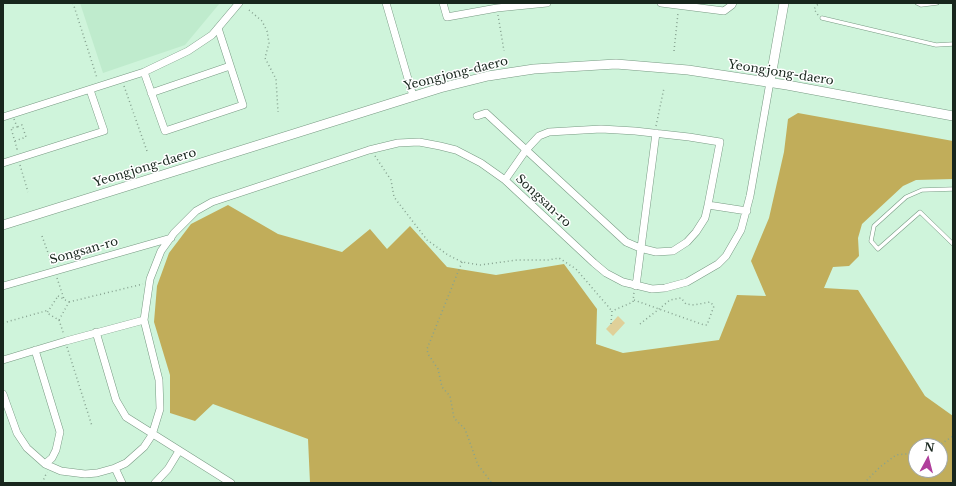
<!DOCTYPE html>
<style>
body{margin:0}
#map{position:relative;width:956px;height:486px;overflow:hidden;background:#cff4db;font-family:"Libre Baskerville",serif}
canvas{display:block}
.frame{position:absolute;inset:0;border:4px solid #18261d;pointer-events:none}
.north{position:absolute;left:908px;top:438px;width:40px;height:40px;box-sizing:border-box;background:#fff;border:1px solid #a3a8a5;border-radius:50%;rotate:7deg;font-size:11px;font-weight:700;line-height:16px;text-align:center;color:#18261d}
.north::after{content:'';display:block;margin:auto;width:14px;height:18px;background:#b0409c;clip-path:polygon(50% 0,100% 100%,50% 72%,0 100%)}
</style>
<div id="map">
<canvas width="956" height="486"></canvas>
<div class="frame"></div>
<div class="north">N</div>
</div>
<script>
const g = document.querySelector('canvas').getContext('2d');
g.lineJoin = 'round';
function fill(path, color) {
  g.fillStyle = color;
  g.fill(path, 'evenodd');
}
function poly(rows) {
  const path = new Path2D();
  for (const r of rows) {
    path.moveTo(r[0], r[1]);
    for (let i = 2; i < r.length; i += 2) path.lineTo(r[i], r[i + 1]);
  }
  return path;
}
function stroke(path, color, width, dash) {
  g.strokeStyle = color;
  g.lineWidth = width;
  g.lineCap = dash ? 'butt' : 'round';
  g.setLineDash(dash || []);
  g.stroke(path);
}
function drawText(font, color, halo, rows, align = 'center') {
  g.font = font + ' "Libre Baskerville",serif';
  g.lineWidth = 3;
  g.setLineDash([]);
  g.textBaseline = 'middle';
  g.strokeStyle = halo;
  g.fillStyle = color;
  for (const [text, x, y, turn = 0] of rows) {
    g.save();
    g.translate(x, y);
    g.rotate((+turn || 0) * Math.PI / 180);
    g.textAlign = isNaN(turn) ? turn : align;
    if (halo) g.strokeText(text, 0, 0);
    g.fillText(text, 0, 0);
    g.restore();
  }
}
fill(poly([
 [80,3,220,3,185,45,103,73]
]), '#bfebcd');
fill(poly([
 [618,316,625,323,613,336,606,329]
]), '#dfd099');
fill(poly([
 [798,113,953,141,953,179,916,180,903,186,862,224,858,238,859,256,849,266,833,267,824,288,858,290,925,396,953,416,953,483,310,483,308,439,213,404,195,421,170,413,170,375,154,322,157,286,169,253,191,224,228,205,278,234,342,252,370,229,387,249,410,226,447,267,496,275,564,264,597,309,596,344,623,353,719,340,737,295,766,296,751,261,769,218,784,152,788,119],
 [916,446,940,446,940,470,916,470]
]), '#c1ad5a');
const service = poly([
 [917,3,921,5,937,3],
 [822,18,936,45,953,44],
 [953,189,922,190,906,197,874,226,871,241,878,249,920,212,953,244]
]);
const minor = poly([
 [386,3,413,96],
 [443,3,447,17,497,8,547,3],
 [661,3,724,11,732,5,733,3],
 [144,72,165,131,243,105,218,28],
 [151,93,230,66],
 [477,116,486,113,626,242,640,248,656,252,673,251,687,242,696,232,705,218,708,205],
 [3,117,144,72,188,51,212,35,239,3],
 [3,163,104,131,90,90],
 [505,180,526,150,539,136,549,132,601,129,635,131,689,137,720,142,708,205,747,211],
 [3,286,171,238],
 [636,286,656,133],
 [96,332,116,400,126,417,231,483],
 [35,350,60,432,56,450,52,458,45,464],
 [3,360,66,341,144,320],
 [3,394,17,433,27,448,45,464,61,471,85,474,97,473,115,468,126,463,144,447,152,435,160,409,159,380,144,320,150,279,161,251,174,233,196,211,212,202,369,150,398,143,419,142,440,146,456,150,481,163,505,180,594,263,606,273,623,282,652,289,665,288,687,282,718,264,726,256,741,230,750,196,770,82],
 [115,468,122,483],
 [155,483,168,469,179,451]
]);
const tertiary = poly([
 [770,82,784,3],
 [3,225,440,88,488,76,534,69,616,64,688,70,787,85,953,116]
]);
stroke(service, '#789a83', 4.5);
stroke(minor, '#789a83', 8);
stroke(tertiary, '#789a83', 10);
stroke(poly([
 [73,3,97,78],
 [249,10,262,21,267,31,269,43,265,58,276,79,278,112],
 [498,15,504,51],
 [818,15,814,9,819,3],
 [674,51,678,13],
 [124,86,148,154],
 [14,119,17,127,11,128,17,149,15,150],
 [656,126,664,88],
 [15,141,26,137,22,125,17,127],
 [375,156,391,180,394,197,427,240,448,255,462,262,480,265,517,260,548,260,559,258,576,269,612,311],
 [20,165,28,192],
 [42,236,52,264],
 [462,262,427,349,428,354,438,369,442,387,450,396,454,418,465,429,478,465,492,483],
 [57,278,64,299],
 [58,296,69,302,59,320,47,313,58,296],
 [634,300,659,309,704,325,707,325,714,306,710,302,694,305,686,304,681,298,670,300,659,309,640,324],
 [69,302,143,284],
 [59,320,64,335],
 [3,323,49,310],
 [611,324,612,311,633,302,634,292],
 [67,347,92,426],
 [938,446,953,436],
 [42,483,47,472],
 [864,483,880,467,896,455,916,453]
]), '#86a290', 1.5, [1, 3]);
stroke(service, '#fff', 3.5);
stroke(minor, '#fff', 7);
stroke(tertiary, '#fff', 9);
drawText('12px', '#18261d', '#fff', [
 ["Yeongjong-daero",781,73,9],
 ["Yeongjong-daero",456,74,-14],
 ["Yeongjong-daero",145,168,-17],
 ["Songsan-ro",543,201,43],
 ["Songsan-ro",84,251,-16]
]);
</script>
